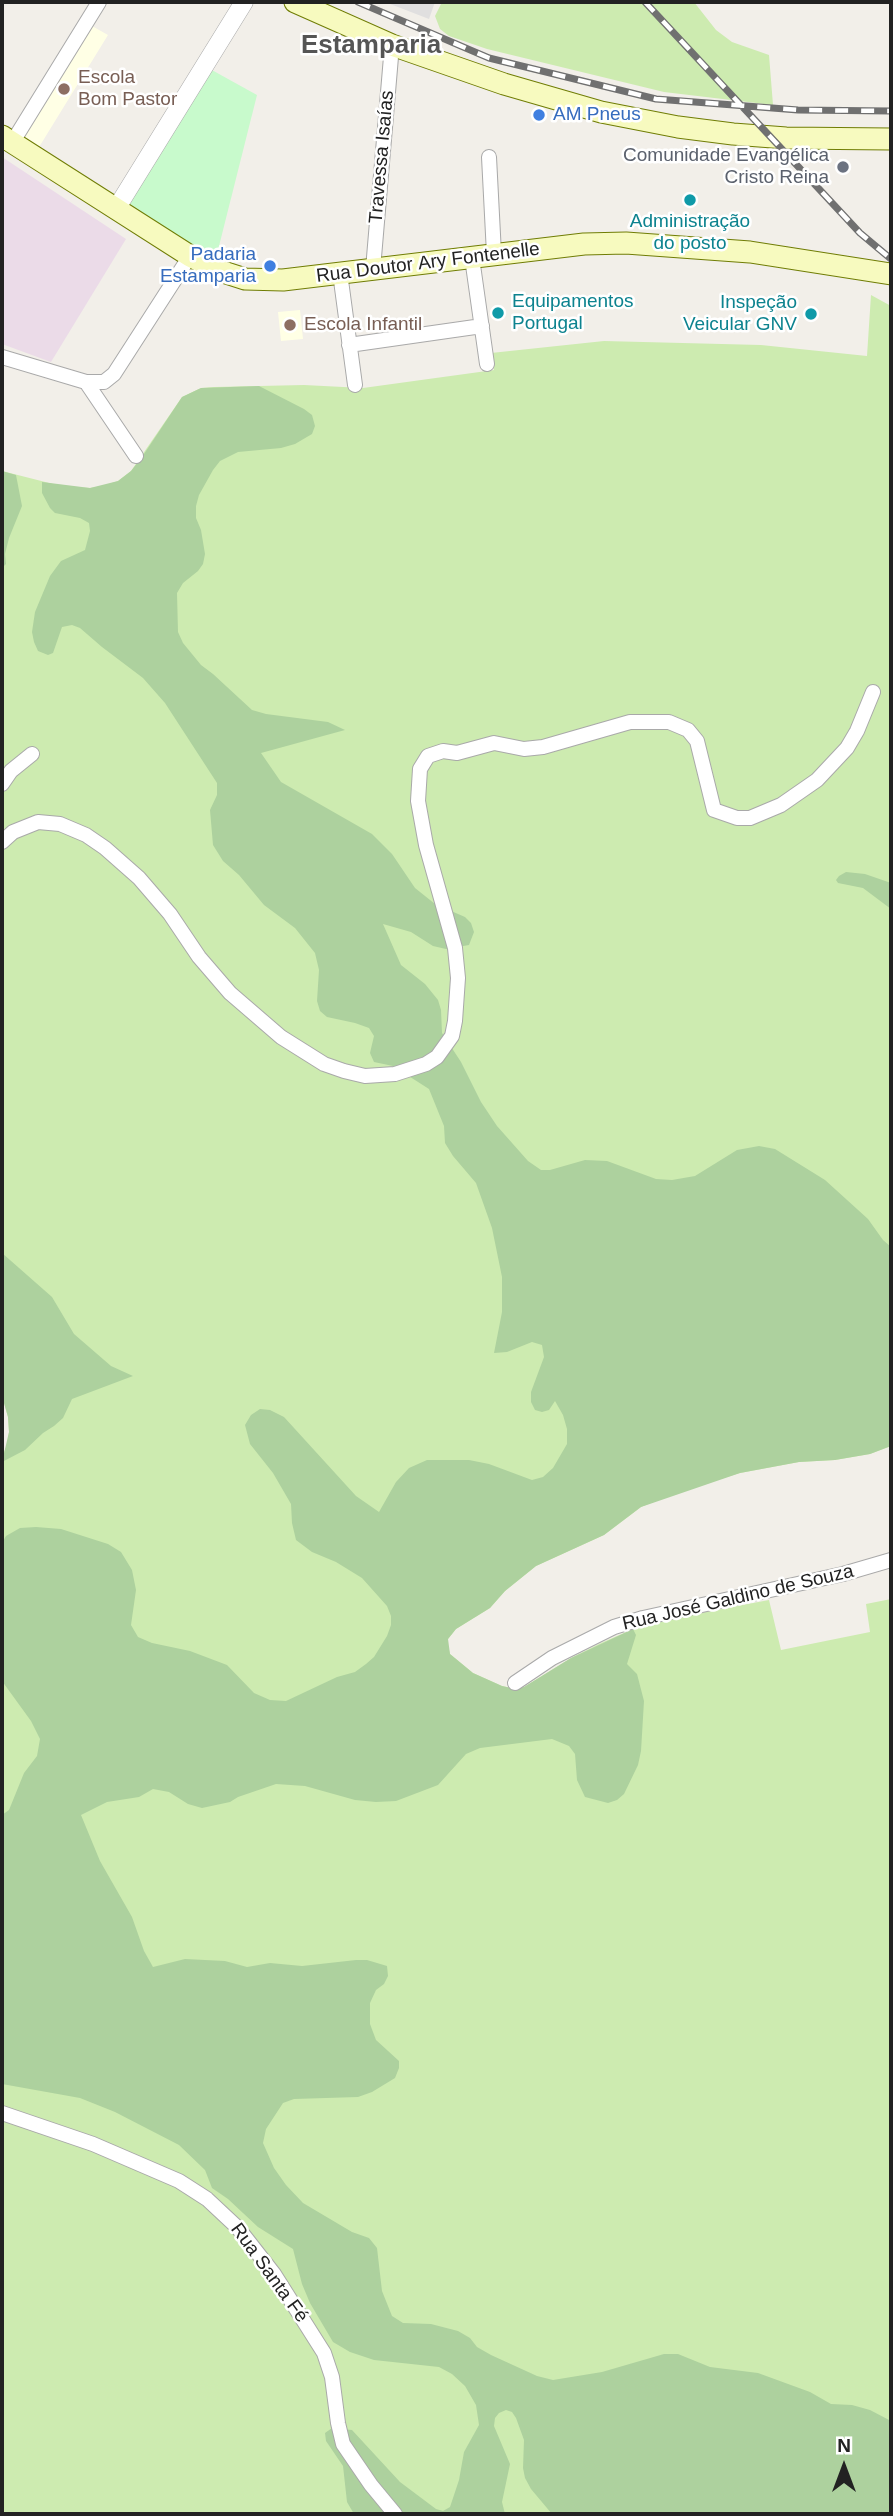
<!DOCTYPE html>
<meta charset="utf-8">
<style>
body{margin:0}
#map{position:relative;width:893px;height:2516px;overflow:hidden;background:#f2efe9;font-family:Helvetica,sans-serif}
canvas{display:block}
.frame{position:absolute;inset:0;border:4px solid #222;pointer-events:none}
.north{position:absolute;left:809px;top:2432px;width:70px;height:70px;-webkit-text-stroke:5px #fff;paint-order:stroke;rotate:0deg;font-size:19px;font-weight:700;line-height:28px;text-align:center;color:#222}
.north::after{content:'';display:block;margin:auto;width:24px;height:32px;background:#222;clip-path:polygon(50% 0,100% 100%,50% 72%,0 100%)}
</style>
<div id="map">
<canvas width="893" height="2516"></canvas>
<div class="frame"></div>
<div class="north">N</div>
</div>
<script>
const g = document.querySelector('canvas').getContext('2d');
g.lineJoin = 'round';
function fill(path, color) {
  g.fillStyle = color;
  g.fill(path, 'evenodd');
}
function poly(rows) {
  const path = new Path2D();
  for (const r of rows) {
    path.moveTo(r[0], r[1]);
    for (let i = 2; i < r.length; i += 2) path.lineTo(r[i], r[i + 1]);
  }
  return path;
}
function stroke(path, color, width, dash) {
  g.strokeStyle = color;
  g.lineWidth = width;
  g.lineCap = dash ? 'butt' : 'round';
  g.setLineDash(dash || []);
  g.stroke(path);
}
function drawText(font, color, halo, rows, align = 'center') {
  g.font = font + ' Helvetica,sans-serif';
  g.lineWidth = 5;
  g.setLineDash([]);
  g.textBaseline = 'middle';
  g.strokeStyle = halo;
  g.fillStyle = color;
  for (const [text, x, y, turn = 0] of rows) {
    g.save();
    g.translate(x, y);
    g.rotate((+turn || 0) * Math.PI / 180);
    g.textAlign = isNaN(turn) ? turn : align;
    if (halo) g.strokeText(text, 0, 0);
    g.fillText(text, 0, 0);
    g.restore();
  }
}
fill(poly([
 [385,2,435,2,429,19]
]), '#e0dfdf');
fill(poly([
 [2,157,126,239,51,362,2,344]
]), '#ebdbe8');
fill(poly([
 [92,26,108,35,36,152,21,143],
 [300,310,303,339,281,341,278,312]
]), '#ffffe5');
fill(poly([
 [442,2,694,2,716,30,732,42,769,55,773,105,664,92,487,49,449,36,440,29,435,16],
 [871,295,891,306,891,1446,870,1454,835,1460,799,1462,740,1473,678,1492,641,1507,604,1535,536,1566,505,1591,490,1608,456,1629,448,1639,448,1646,450,1654,473,1673,502,1686,516,1689,524,1687,571,1658,601,1643,633,1629,663,1620,769,1600,781,1650,870,1632,866,1604,891,1599,891,2514,2,2514,2,1456,7,1445,9,1432,8,1417,2,1396,2,471,61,486,90,488,103,486,118,481,131,471,182,397,201,388,214,387,304,385,363,388,494,370,491,353,604,341,761,345,867,356]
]), '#cdebb0');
fill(poly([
 [259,386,304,409,312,415,315,426,312,434,295,444,281,448,238,452,220,461,213,470,199,495,196,506,196,518,201,530,205,554,203,564,198,571,183,583,177,593,178,632,183,643,201,665,213,674,252,710,266,714,328,722,345,730,261,753,281,782,372,834,392,854,415,888,435,904,465,917,471,923,474,932,469,945,446,949,433,946,411,932,383,924,401,965,425,984,438,1000,441,1010,442,1033,461,1062,481,1102,497,1126,528,1161,541,1170,550,1170,585,1160,607,1161,656,1179,672,1180,695,1176,737,1150,759,1146,775,1149,825,1180,868,1219,883,1240,891,1247,891,1446,870,1454,835,1460,799,1462,740,1473,641,1507,604,1535,536,1566,505,1591,490,1608,456,1629,448,1639,450,1654,473,1673,502,1686,516,1689,524,1687,571,1658,633,1629,636,1635,627,1664,637,1674,644,1701,641,1751,638,1765,624,1794,617,1800,608,1803,585,1797,577,1780,575,1754,569,1746,552,1739,480,1748,466,1754,438,1785,396,1801,376,1802,355,1800,305,1786,276,1784,238,1797,230,1802,202,1808,188,1804,169,1792,153,1789,139,1797,107,1802,81,1815,100,1861,132,1917,144,1951,153,1967,185,1959,225,1961,247,1967,270,1963,302,1966,356,1960,367,1960,387,1966,388,1976,384,1984,376,1990,370,2003,370,2024,376,2040,399,2061,399,2068,395,2078,372,2092,358,2097,294,2099,283,2103,266,2129,263,2143,274,2168,286,2185,303,2203,352,2232,369,2238,377,2248,382,2291,392,2316,403,2323,431,2324,458,2331,470,2338,477,2347,491,2355,537,2376,553,2380,602,2372,664,2354,678,2354,710,2367,758,2373,810,2392,831,2404,852,2405,870,2410,891,2421,891,2514,552,2514,531,2489,525,2478,523,2468,524,2440,516,2418,512,2412,506,2410,499,2413,495,2418,494,2426,510,2464,502,2502,505,2514,354,2514,347,2502,343,2466,326,2441,325,2433,332,2428,352,2430,400,2482,436,2509,443,2511,450,2507,459,2480,464,2452,479,2425,476,2405,465,2386,452,2374,439,2367,374,2360,350,2352,333,2342,310,2303,302,2284,293,2249,258,2227,228,2199,212,2188,205,2170,179,2145,115,2112,80,2098,2,2084,2,1815,9,1810,24,1773,37,1756,40,1739,31,1721,2,1681,2,1543,6,1536,20,1528,36,1527,61,1529,108,1544,121,1552,132,1570,136,1590,131,1625,138,1637,152,1643,190,1651,227,1665,254,1693,270,1700,286,1701,337,1677,355,1672,366,1664,374,1657,387,1636,391,1625,391,1616,387,1606,362,1578,336,1562,312,1552,296,1540,292,1523,291,1504,273,1473,250,1444,245,1425,251,1415,260,1409,270,1410,284,1417,356,1496,379,1512,396,1482,409,1468,427,1460,469,1460,489,1464,532,1480,543,1477,553,1468,567,1444,567,1429,563,1415,555,1401,549,1410,542,1412,535,1410,531,1402,531,1392,544,1357,542,1345,532,1342,507,1352,494,1353,502,1312,502,1277,492,1228,476,1183,453,1156,445,1143,444,1126,429,1089,393,1066,374,1062,370,1053,374,1036,369,1028,355,1023,327,1017,320,1011,317,1001,319,970,315,953,295,928,264,905,239,875,223,861,213,845,210,810,217,795,217,783,165,703,143,678,102,647,80,628,72,625,62,627,53,653,48,655,38,651,34,642,32,632,35,612,50,576,61,561,85,550,90,531,89,523,80,518,55,513,50,508,42,493,42,482,90,488,118,481,131,471,142,457,182,397,201,388],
 [2,471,16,475,22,506,9,538,5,554,6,564,2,568],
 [846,872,865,874,891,883,891,909,863,888,838,883,836,880,839,876],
 [2,1253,52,1297,74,1334,111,1366,133,1376,72,1399,63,1418,54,1426,43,1433,25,1450,2,1462,9,1432,8,1417,2,1396]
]), '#add19e');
fill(poly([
 [210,69,257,95,215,262,124,205]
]), '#c8facc');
const minor = poly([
 [12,143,99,2],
 [489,157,494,254],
 [472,258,487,364],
 [373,269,392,45],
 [340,273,355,385],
 [349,345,482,326],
 [2,357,86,382,104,382,114,374,190,256],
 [86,382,136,456],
 [2,784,11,771,32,754],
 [2,842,13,832,38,822,60,824,86,835,105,848,139,878,170,914,199,957,230,993,281,1037,324,1064,344,1071,365,1076,395,1074,426,1064,437,1057,452,1036,455,1021,458,978,455,948,426,845,418,801,420,769,428,756,443,751,457,753,494,743,524,749,543,747,630,722,669,722,688,730,697,741,714,810,737,818,750,818,781,805,817,780,847,748,857,731,873,692],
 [515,1683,552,1658,614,1627,643,1618,843,1574,891,1560],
 [2,2113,93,2144,179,2181,207,2199,238,2228,274,2274,324,2353,332,2377,338,2423,343,2444,371,2485,395,2514]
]);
const tertiary = poly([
 [116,209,244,2]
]);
const secondary = poly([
 [295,2,392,45,504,84,601,112,678,127,733,134,786,138,891,139],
 [2,136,190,256,217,270,245,279,283,280,584,244,626,243,750,252,891,274]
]);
stroke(minor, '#a9a9a9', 16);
stroke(tertiary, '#a9a9a9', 19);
stroke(secondary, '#707d05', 23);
stroke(minor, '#fff', 14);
stroke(tertiary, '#fff', 18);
stroke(secondary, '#f7fabf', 21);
const rail = poly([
 [358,2,489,58,656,99,798,110,891,111],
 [645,2,860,233,891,259]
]);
stroke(rail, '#707070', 7);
stroke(rail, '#fff', 4.5, [13]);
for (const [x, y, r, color] of [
 [64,89,7,"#8d6e63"],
 [539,115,7,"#3f7fe0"],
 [843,167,7,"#6b7280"],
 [690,200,7,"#0f9aa8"],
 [270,266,7,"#3f7fe0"],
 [498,313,7,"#0f9aa8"],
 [811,314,7,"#0f9aa8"],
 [290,325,7,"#8d6e63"]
]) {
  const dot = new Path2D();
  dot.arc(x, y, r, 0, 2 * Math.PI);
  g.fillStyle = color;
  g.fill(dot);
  stroke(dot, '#fff', 2.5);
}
drawText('19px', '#785e54', '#fff', [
 ["Escola",78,78],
 ["Bom Pastor",78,100],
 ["Escola Infantil",304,325]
], 'left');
drawText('19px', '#366cbe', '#fff', [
 ["AM Pneus",553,115],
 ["Padaria",256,255,"right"],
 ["Estamparia",256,277,"right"]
], 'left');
drawText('19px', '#5b616d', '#fff', [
 ["Comunidade Evangélica",829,156],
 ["Cristo Reina",829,178]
], 'right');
drawText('19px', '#222', '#fff', [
 ["Travessa Isaías",382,157,-85],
 ["Rua Doutor Ary Fontenelle",428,263,-7],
 ["Rua José Galdino de Souza",738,1598,-13],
 ["Rua Santa Fé",269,2273,54]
]);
drawText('19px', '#0d838f', '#fff', [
 ["Administração",690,222],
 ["do posto",690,244],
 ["Equipamentos",512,302,"left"],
 ["Portugal",512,324,"left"],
 ["Inspeção",797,303,"right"],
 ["Veicular GNV",797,325,"right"]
]);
drawText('bold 26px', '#555', '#fff', [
 ["Estamparia",371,46]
]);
</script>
